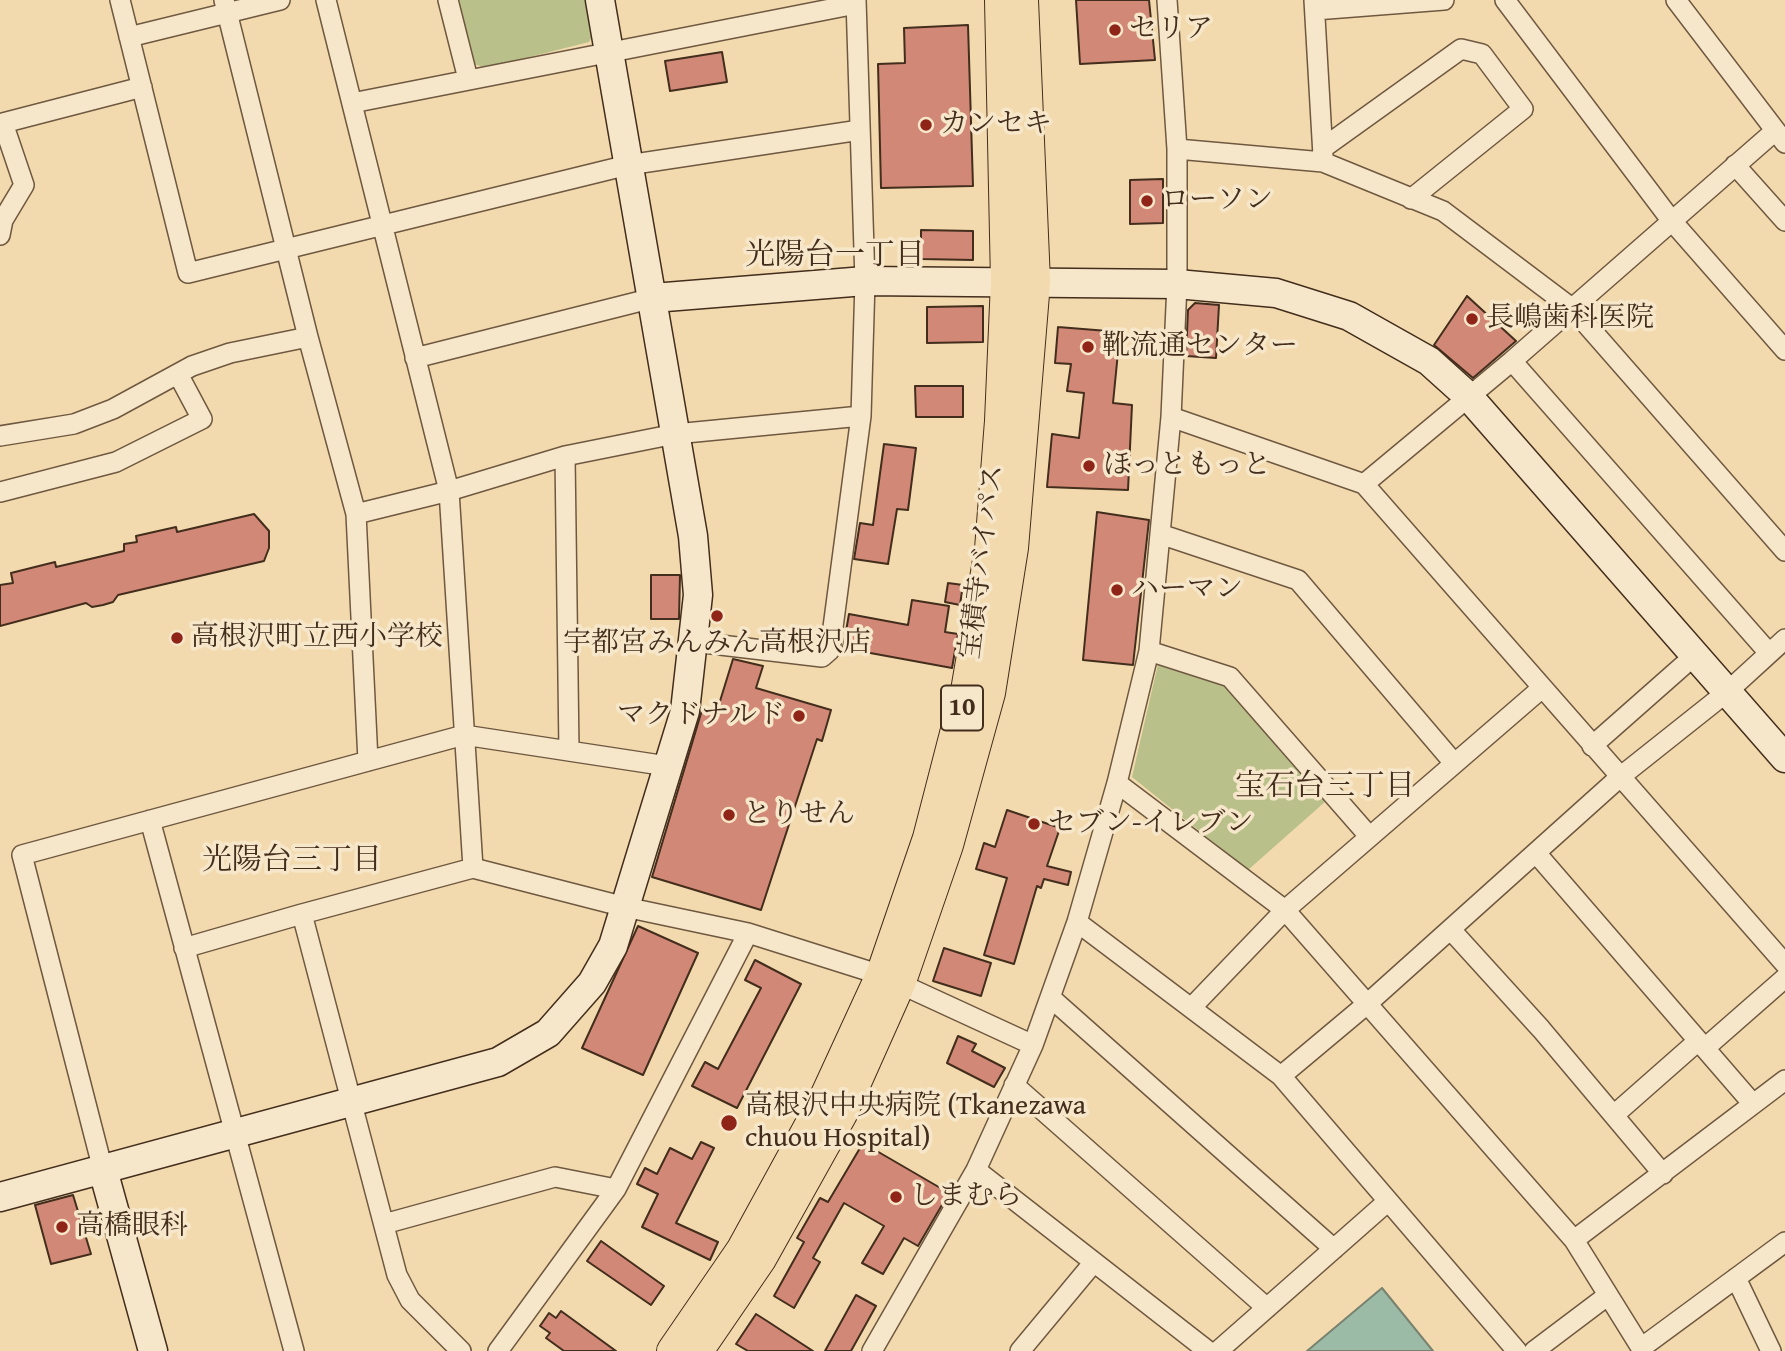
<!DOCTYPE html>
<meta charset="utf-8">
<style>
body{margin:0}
canvas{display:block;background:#f2daae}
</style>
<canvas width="1785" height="1351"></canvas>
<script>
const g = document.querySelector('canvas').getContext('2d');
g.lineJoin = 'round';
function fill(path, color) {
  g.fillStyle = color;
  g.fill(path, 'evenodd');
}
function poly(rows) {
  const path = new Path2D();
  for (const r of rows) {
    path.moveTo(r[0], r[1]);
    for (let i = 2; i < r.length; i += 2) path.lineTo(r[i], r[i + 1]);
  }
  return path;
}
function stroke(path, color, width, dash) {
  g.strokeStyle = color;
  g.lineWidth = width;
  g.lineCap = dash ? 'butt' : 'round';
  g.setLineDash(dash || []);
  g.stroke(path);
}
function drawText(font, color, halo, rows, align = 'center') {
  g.font = font + ' "Gentium Book Plus","Noto Serif JP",serif';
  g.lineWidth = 7;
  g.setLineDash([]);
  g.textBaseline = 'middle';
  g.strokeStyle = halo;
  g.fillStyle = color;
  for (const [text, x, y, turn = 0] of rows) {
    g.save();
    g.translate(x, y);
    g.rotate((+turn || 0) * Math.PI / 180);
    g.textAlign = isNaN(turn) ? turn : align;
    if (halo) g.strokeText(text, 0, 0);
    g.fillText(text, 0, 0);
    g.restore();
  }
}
fill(poly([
 [456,0,589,0,595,32,589,42,486,68,471,63],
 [1158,664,1227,683,1326,801,1248,870,1132,777]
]), '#bac08a');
const water = poly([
 [1382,1288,1433,1351,1307,1351,1382,1288]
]);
fill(water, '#9cbba7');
stroke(water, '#78826f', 2);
const building = poly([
 [1076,0,1149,0,1155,60,1080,64,1076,0],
 [968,25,973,186,881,188,878,64,905,63,904,28,968,25],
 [722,52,727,82,670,91,665,61,722,52],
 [1163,179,1163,223,1130,224,1130,180,1163,179],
 [921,230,973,231,973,260,921,259,921,230],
 [1467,296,1516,341,1473,378,1434,345,1467,296],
 [1195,303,1219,305,1216,358,1186,356,1188,310,1195,303],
 [983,306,983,342,927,343,927,307,983,306],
 [1058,327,1120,332,1113,403,1132,405,1128,490,1047,487,1052,434,1079,438,1084,393,1067,391,1071,364,1055,363,1058,327],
 [915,386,963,386,963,417,916,417,915,386],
 [884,444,916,448,908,510,897,509,888,564,854,559,860,523,873,525,884,444],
 [1097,512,1149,520,1133,665,1083,660,1097,512],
 [254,514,269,531,269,548,264,561,118,595,113,602,103,605,92,607,86,603,0,626,0,585,13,583,11,573,55,562,56,567,124,551,124,544,137,542,136,536,176,527,177,532,254,514],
 [651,575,680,575,679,619,651,619,651,575],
 [948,583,963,585,960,605,945,602,948,583],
 [912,600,949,606,945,632,958,634,952,668,843,648,849,614,908,625,912,600],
 [733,659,763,666,756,688,831,710,822,741,817,739,761,910,652,877,702,710,716,714,733,659],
 [1007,810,1060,828,1047,866,1071,872,1068,885,1044,879,1041,888,1037,886,1014,964,984,955,1007,878,976,869,984,843,995,847,1007,810],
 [638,926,698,953,643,1075,582,1048,638,926],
 [944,948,991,963,981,996,933,981,944,948],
 [755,960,801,984,737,1108,692,1086,705,1062,718,1069,761,988,745,980,755,960],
 [958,1036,976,1044,972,1051,1005,1068,994,1087,947,1063,958,1036],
 [701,1142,714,1148,676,1223,718,1242,710,1260,642,1227,658,1194,637,1184,645,1168,657,1174,670,1148,692,1159,701,1142],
 [863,1143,949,1193,918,1246,904,1238,883,1274,862,1263,884,1226,844,1203,813,1258,820,1262,794,1308,774,1296,804,1242,797,1238,820,1198,828,1202,863,1143],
 [73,1195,91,1254,51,1264,35,1205,73,1195],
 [601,1241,664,1286,651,1305,587,1261,601,1241],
 [856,1295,876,1306,851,1351,825,1351,856,1295],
 [561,1311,616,1351,564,1351,546,1338,550,1333,540,1326,549,1313,556,1318,561,1311],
 [756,1314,767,1321,813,1351,748,1351,736,1344,756,1314]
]);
fill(building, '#d18876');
stroke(building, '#432d1c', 2);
const street = poly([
 [120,0,188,273,628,165,860,130],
 [326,0,449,491,473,868],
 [448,0,468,79],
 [1314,0,1323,156],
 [1505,0,1671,220,1785,350],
 [1676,0,1785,143],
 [1315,10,1444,0],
 [129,37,280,0],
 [352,103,856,4],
 [1323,148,1461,49,1482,54,1523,109,1411,199],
 [1177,149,1323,162,1443,211,1573,309,1785,551],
 [1735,165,1785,221],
 [0,235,3,220,24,185,3,123,142,87],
 [308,337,356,514,368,761],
 [415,358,653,298],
 [1512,361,1769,653],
 [1171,417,1364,484,1785,964],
 [0,436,74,424,113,409,192,366,230,353,308,337,224,0],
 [565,456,569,751],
 [1364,484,1512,361,1775,131],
 [0,492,116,462,202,419,178,374],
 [356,514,449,491,565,456,675,434,861,416],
 [1160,534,1298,580,1454,763],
 [695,642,822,657,830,650,861,416,865,281,856,0],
 [1149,651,1230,677,1369,836],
 [1592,746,1694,656],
 [1117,783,1285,910,1574,1240,1643,1351],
 [150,820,294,1351],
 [1536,853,1753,1104],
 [1077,922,1191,1008,1285,910,1542,688],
 [1451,930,1541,1029,1663,1174],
 [184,948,302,914],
 [1051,998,1334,1249],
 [1191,1008,1281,1076,1517,1351],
 [1705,1048,1785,978],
 [1281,1076,1367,1004,1620,777,1727,692,1785,639],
 [1014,1085,1267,1308],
 [1614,1115,1698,1041],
 [103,1170,22,855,464,735,667,766],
 [976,1170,1208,1351],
 [384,1224,555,1177,616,1189],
 [1574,1240,1785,1080],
 [1736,1278,1771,1351],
 [1641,1348,1785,1242],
 [461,1351,410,1300,397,1275,302,914,473,868,625,907,748,933,881,975,1033,1045],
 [498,1351,616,1189,748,933],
 [872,1351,976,1170,1033,1045,1077,922,1117,783,1149,651,1171,417,1177,284,1177,149,1167,0],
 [1020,1351,1094,1262],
 [1218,1351,1387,1202],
 [1534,1351,1607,1296]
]);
const secondary = poly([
 [653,298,865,281,1177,284,1276,293,1349,316,1429,361,1469,397,1785,758],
 [103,1170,153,1351],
 [0,1197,498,1062,548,1033,592,983,613,946,685,711,698,595,693,536,600,0]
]);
const primary = poly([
 [672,1351,742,1249,823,1101,881,975,928,838,966,691,990,549,1000,421,1006,282,1000,0],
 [698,1351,761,1259,842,1114,900,984,948,845,990,693,1013,548,1035,282,1023,0]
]);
stroke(street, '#6f5840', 22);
stroke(secondary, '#432d1c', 31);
stroke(primary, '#432d1c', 32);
stroke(street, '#f7e7ca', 19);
stroke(secondary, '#f7e7ca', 28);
stroke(primary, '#f2daae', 30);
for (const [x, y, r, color] of [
 [1115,30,7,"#8f2418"],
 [926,125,7,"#8f2418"],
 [1147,201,7,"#8f2418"],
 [1472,319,7,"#8f2418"],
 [1088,347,7,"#8f2418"],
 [1089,466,7,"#8f2418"],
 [1117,590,7,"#8f2418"],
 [717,616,7,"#8f2418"],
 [177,638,7,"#8f2418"],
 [799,716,7,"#8f2418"],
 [729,815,7,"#8f2418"],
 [1034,824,7,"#8f2418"],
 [729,1123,9,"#8f2418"],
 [896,1197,7,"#8f2418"],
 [62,1227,7,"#8f2418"]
]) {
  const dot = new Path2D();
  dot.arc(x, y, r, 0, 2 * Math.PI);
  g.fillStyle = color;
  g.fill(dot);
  stroke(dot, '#f7e7ca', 2.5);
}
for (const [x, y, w] of [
 [962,708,42]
]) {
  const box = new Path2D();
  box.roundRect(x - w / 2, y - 22.5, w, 45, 5);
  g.fillStyle = '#f7e7ca';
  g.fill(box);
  stroke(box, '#432d1c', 2);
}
drawText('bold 26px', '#432d1c', null, [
 ["10",962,708]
]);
drawText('28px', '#432d1c', '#f7e7ca', [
 ["セリア",1129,30],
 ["カンセキ",940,125],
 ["ローソン",1161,201],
 ["長嶋歯科医院",1486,319],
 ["靴流通センター",1102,347],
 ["ほっともっと",1103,466],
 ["ハーマン",1131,590],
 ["高根沢町立西小学校",191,638],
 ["宇都宮みんみん高根沢店",717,644,"center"],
 ["マクドナルド",785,716,"right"],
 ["とりせん",743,815],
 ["セブン-イレブン",1048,824],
 ["高根沢中央病院 (Tkanezawa",745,1107],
 ["chuou Hospital)",745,1139],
 ["しまむら",910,1197],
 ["高橋眼科",76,1227]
], 'left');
drawText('28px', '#432d1c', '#f7e7ca', [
 ["宝積寺バイパス",983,562,-83]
]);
drawText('30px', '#432d1c', '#f7e7ca', [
 ["光陽台一丁目",835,256],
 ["宝石台三丁目",1325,787],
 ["光陽台三丁目",292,861]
]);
</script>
